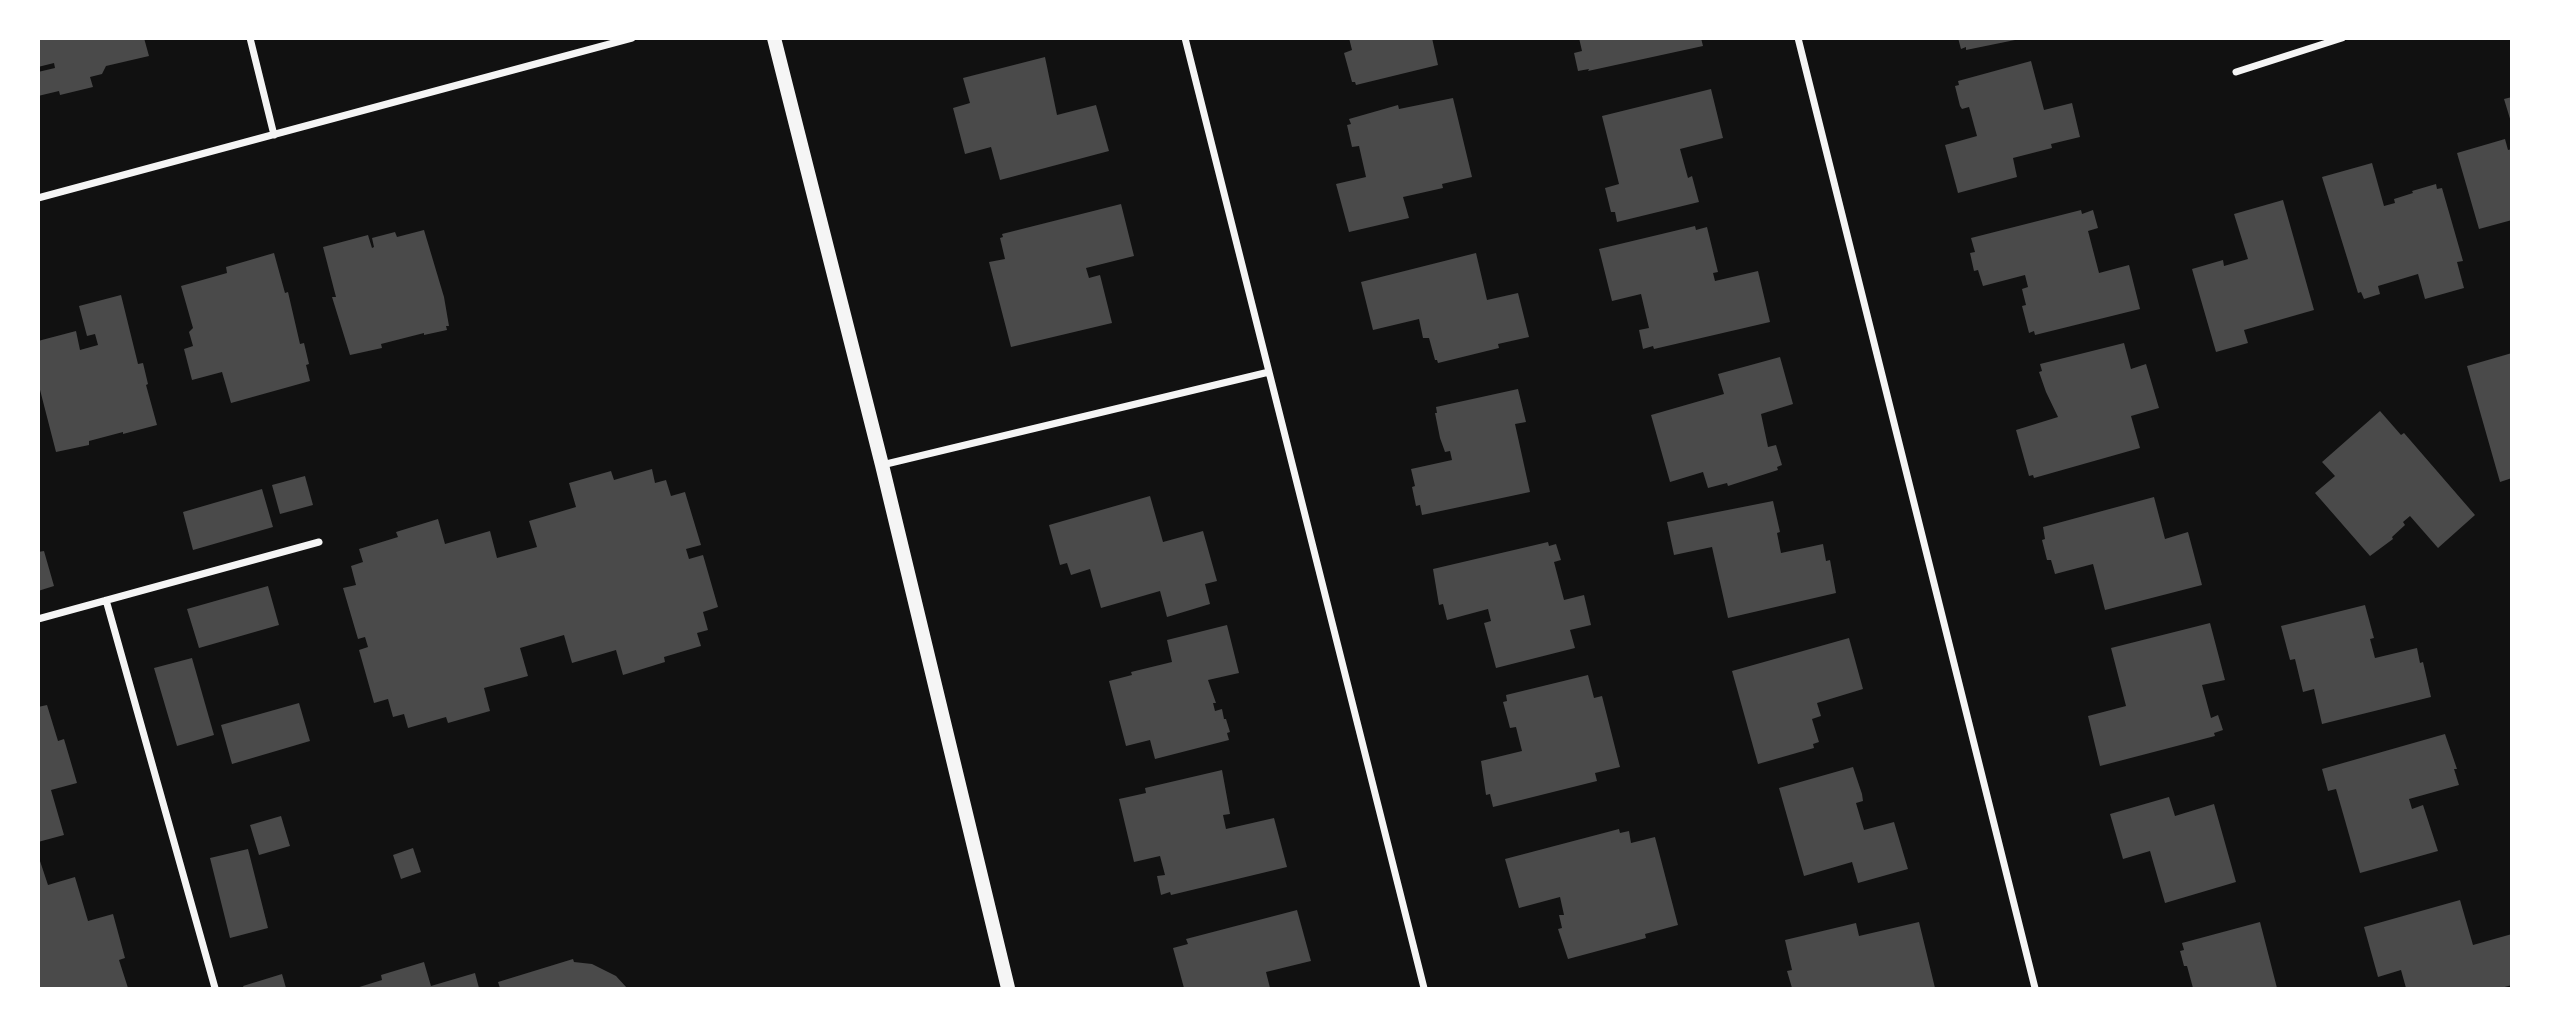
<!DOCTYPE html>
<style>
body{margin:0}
#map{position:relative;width:2550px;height:1027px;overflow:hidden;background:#111;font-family:Ubuntu,sans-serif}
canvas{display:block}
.frame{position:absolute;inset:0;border:40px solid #fff;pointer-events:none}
</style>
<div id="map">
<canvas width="2550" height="1027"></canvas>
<div class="frame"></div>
</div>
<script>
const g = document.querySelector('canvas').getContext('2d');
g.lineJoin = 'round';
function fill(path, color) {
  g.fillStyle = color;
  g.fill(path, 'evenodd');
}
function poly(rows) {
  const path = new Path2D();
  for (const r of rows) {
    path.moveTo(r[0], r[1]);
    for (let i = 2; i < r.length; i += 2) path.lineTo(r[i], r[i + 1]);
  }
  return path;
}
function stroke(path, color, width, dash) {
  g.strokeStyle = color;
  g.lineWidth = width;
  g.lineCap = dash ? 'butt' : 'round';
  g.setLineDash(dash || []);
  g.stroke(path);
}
fill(poly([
 [38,38,144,38,149,56,106,66,102,74,90,77,93,87,60,95,59,91,38,96,38,72,55,68,54,63,38,67],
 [1349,38,1432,38,1438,65,1356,85,1355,82,1352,82,1344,53,1352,50],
 [1579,38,1701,38,1703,46,1588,71,1589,69,1578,71,1574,53,1582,51],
 [1958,38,2015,38,2015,40,1966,50,1966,47,1961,49],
 [1045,57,1057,115,1096,105,1109,151,1000,180,991,147,965,154,953,108,970,103,963,78],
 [2031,61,2044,110,2072,103,2080,137,2051,144,2052,148,2013,158,2017,177,1958,193,1945,145,1977,136,1969,107,1962,109,1960,106,1955,86,1959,85,1958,81],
 [1711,89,1723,138,1680,149,1688,178,1692,176,1699,202,1617,222,1615,212,1611,212,1605,188,1619,184,1602,116],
 [2512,97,2512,122,2511,122,2504,99],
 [1453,98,1472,177,1442,184,1443,188,1403,197,1409,218,1349,232,1336,184,1366,177,1359,146,1352,147,1347,125,1351,124,1349,119,1398,105,1399,109],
 [2505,139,2508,150,2512,149,2512,220,2479,229,2457,153],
 [2372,163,2384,206,2395,203,2394,199,2413,193,2412,191,2436,184,2437,189,2442,188,2463,261,2457,262,2464,288,2425,299,2418,274,2378,286,2380,294,2364,299,2361,292,2358,293,2322,177],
 [2283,200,2314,310,2244,330,2248,343,2216,352,2192,269,2223,260,2224,266,2248,259,2234,214],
 [1121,204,1134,256,1086,268,1089,278,1100,275,1112,323,1011,347,989,262,1005,259,1000,238,1003,237,1002,234],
 [2081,210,2082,214,2093,210,2098,228,2088,231,2099,273,2129,265,2140,309,2035,335,2034,331,2029,333,2022,306,2026,305,2022,289,2028,287,2025,275,1983,286,1978,270,1974,271,1970,253,1975,252,1971,238],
 [1695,226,1696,230,1707,227,1718,272,1713,273,1715,281,1758,271,1770,322,1654,349,1653,346,1643,349,1639,330,1649,328,1641,294,1612,301,1599,249],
 [424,230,444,297,449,326,446,326,447,330,424,335,424,333,381,344,382,348,350,355,332,297,336,297,323,247,368,235,372,248,374,247,372,238,395,232,397,237],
 [274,253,285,293,288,292,300,344,304,343,309,364,306,365,310,381,231,403,222,372,192,380,184,349,193,346,189,332,193,328,181,286,227,273,226,267],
 [1476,253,1487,300,1518,293,1529,337,1498,344,1499,348,1438,363,1437,360,1435,360,1429,338,1423,338,1419,319,1373,330,1361,282],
 [121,295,138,364,143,363,148,384,146,385,157,425,123,434,123,432,89,441,89,445,56,452,38,382,38,341,76,331,80,350,98,345,95,334,87,336,79,306],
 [2124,343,2131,369,2146,364,2159,408,2131,416,2140,448,2034,478,2033,475,2029,476,2016,430,2058,417,2046,392,2039,372,2042,371,2040,364],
 [2512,353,2512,478,2500,482,2467,366],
 [1780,357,1793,404,1761,414,1768,447,1776,445,1782,465,1777,467,1778,470,1728,486,1727,483,1708,488,1703,472,1670,482,1651,415,1724,394,1718,374],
 [1518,389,1526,422,1515,424,1530,492,1422,515,1420,505,1416,506,1412,487,1415,486,1411,469,1452,460,1450,451,1445,452,1440,438,1435,413,1437,413,1436,407],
 [2380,411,2401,435,2404,433,2475,515,2438,548,2410,516,2403,522,2405,525,2392,537,2393,539,2370,556,2315,493,2335,476,2322,462],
 [652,469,655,483,666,480,671,496,685,492,701,545,686,549,689,559,703,555,718,607,703,612,708,630,697,633,701,646,664,657,665,662,623,675,616,650,572,663,564,635,520,648,528,676,484,688,490,711,448,723,446,717,408,728,404,714,393,717,388,699,374,703,359,650,368,647,365,637,358,639,343,588,356,585,351,566,363,562,359,549,398,537,396,532,438,519,445,544,490,531,497,558,537,547,529,521,576,507,569,483,611,471,614,480],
 [305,476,313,505,280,514,272,485],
 [262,489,273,527,193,550,183,512],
 [1150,496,1163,542,1203,531,1217,581,1205,584,1210,604,1167,617,1160,591,1101,608,1090,569,1071,575,1067,563,1060,565,1049,525],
 [2154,497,2165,539,2188,532,2202,585,2105,610,2093,564,2055,574,2051,560,2047,560,2042,540,2045,539,2043,527],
 [1773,501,1780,532,1777,533,1781,553,1823,544,1826,561,1830,560,1836,593,1728,618,1712,547,1674,555,1667,522],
 [1548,542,1549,546,1556,544,1561,560,1554,562,1564,600,1584,595,1591,625,1570,630,1575,648,1496,668,1484,623,1491,621,1488,609,1447,620,1443,604,1439,605,1433,569],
 [44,551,54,586,38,591,38,552],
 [268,586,279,625,199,648,187,609],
 [2365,605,2374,638,2370,639,2375,658,2417,648,2420,663,2423,662,2431,697,2322,724,2314,689,2303,692,2295,659,2290,660,2281,626],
 [2210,623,2225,680,2202,685,2211,718,2218,715,2223,730,2214,733,2215,736,2100,766,2088,716,2126,706,2111,648],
 [1227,625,1239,673,1208,680,1216,703,1213,703,1215,711,1222,709,1224,719,1226,719,1230,732,1227,733,1229,740,1155,759,1150,740,1126,746,1109,681,1132,675,1131,672,1172,662,1167,640],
 [1849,638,1863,689,1817,703,1821,716,1812,719,1819,742,1813,744,1814,748,1758,764,1732,671],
 [192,658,214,735,177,746,154,668],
 [1588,675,1594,698,1602,696,1620,767,1595,773,1597,781,1493,807,1490,794,1486,795,1481,761,1522,751,1516,727,1510,728,1503,702,1507,701,1506,695],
 [299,703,310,741,232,764,221,725],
 [47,705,58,741,64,739,77,783,51,790,64,835,38,842,38,707],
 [2445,734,2457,769,2454,769,2459,785,2409,799,2412,809,2423,805,2438,851,2360,873,2336,789,2328,791,2322,769],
 [1853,767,1862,794,1863,801,1856,803,1864,830,1894,822,1908,869,1858,883,1852,862,1804,876,1779,788],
 [1222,770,1230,814,1223,815,1226,829,1274,818,1287,867,1171,895,1170,892,1161,895,1157,876,1165,875,1160,856,1134,862,1119,799,1146,793,1145,788],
 [2169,797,2175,816,2214,804,2236,882,2165,903,2150,851,2123,859,2110,814],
 [281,816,290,846,259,855,250,825],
 [1619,829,1620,833,1629,831,1631,843,1655,837,1678,925,1645,934,1646,938,1568,959,1558,929,1562,928,1559,915,1564,915,1560,897,1519,908,1505,859],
 [413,848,421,872,401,879,393,855],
 [248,849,268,928,230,938,210,858],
 [38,855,48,885,75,877,88,921,113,914,125,958,119,960,128,988,38,988],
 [2460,900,2473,945,2512,934,2512,985,2501,988,2406,988,2401,970,2378,977,2364,927],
 [1297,910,1311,961,1266,972,1270,988,1184,988,1173,948,1188,944,1186,939],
 [1919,922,1935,988,1792,988,1787,971,1792,970,1785,940,1856,923,1859,936],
 [2260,922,2277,988,2193,988,2187,966,2184,966,2180,951,2184,950,2182,943],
 [573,959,574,962,592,964,616,976,627,988,500,988,498,982],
 [424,962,431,986,475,973,479,988,356,988,382,980,381,975],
 [282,974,286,988,244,988,243,986]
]), '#4a4a4a');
stroke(poly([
 [250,38,274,135],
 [1185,38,1424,988],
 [1798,38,2035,988],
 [2236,72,2342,38],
 [38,198,632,38],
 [882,465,1269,372],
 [106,600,215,988],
 [38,619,319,542]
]), '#f5f5f5', 7);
stroke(poly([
 [774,38,882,465,1008,988]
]), '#f5f5f5', 14);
</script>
